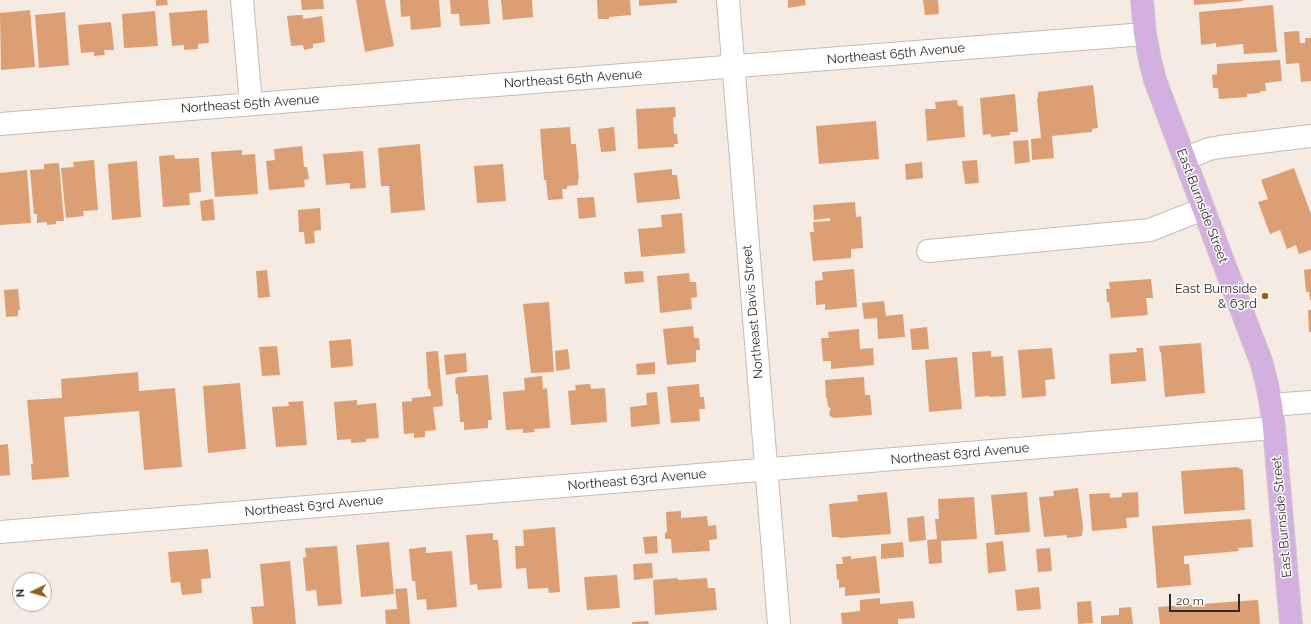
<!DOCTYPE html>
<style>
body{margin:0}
#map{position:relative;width:1311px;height:624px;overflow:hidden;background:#f6ebe3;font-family:Raleway,sans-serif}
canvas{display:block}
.north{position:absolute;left:12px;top:572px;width:40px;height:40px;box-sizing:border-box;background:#fff;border:1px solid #abaaa9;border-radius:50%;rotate:265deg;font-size:11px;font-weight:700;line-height:16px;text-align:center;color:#2e2a27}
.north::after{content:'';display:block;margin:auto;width:14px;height:18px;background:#965d19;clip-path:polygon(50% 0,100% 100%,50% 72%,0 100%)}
.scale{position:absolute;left:1169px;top:594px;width:71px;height:18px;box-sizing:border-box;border:2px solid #2e2a27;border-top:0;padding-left:5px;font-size:12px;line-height:14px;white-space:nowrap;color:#2e2a27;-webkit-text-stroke:3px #fff;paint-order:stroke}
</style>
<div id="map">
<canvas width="1311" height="624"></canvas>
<div class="north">N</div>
<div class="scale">20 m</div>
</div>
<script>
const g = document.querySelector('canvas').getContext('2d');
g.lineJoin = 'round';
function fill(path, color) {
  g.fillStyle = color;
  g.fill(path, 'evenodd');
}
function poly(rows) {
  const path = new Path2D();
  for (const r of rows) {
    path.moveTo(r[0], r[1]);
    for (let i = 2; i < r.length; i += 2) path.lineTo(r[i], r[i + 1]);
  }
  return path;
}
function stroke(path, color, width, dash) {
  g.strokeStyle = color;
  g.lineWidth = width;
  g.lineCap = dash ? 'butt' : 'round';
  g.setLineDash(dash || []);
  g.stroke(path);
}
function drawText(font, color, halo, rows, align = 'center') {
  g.font = font + ' Raleway,sans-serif';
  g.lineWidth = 3;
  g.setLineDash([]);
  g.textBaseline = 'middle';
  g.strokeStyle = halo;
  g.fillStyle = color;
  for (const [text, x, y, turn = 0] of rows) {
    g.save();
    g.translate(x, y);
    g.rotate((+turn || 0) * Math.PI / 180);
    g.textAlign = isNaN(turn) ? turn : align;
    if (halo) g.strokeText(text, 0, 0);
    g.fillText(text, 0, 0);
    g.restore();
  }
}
fill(poly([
 [156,0,167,0,168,5,156,6],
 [301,0,323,0,324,9,302,10],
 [356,0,385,0,394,46,365,52],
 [400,0,439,0,441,27,411,30,410,16,401,17],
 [450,0,488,0,490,24,460,26,459,14,451,14],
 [501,0,532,0,533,17,503,20],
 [597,0,630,0,631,15,609,17,609,19,598,19],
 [639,0,677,0,677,3,639,6],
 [788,0,805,0,806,5,788,8],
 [923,0,938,0,939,14,925,15],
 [1194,0,1243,0,1243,1,1194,5],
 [1273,5,1277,52,1244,54,1243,44,1216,47,1216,43,1201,45,1199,12],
 [30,10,35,67,1,70,0,13],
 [207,10,209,43,198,44,198,49,184,50,184,45,172,46,169,13],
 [155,11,158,46,124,48,122,14],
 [65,12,69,65,39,68,35,15],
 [298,15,303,15,303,19,322,16,325,42,313,44,313,48,304,50,303,45,291,46,287,16],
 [111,22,114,50,104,50,105,55,94,56,94,52,81,53,78,25],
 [1299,31,1300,43,1305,43,1305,38,1311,38,1311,81,1301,82,1299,63,1286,64,1284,32],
 [1280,60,1282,81,1265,83,1266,91,1260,91,1260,93,1247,94,1247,97,1219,99,1218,88,1213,88,1212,75,1217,74,1217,64],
 [1093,85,1098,128,1092,129,1092,132,1052,136,1054,158,1032,160,1031,139,1041,138,1037,98,1038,98,1038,92],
 [1015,94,1018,132,1010,132,1010,135,991,137,991,134,983,135,980,98],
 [957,100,958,106,963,106,965,137,927,141,925,109,936,109,935,102],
 [675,107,676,117,673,117,674,134,677,134,678,144,674,144,674,147,638,149,636,109],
 [876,121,879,159,819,164,816,126],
 [570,127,571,144,576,144,579,179,578,179,578,185,567,186,567,189,562,189,563,199,548,200,546,180,544,180,540,129],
 [614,127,616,151,601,152,598,129],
 [1028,140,1030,162,1015,164,1013,141],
 [420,144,425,210,391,213,389,186,381,186,378,148],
 [302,146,304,167,307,167,309,179,304,180,305,187,269,190,266,161,275,160,274,149],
 [242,150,242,155,255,154,258,194,215,197,211,152],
 [363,151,366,188,350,189,350,183,326,185,323,154],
 [174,155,175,159,199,158,201,192,189,193,190,205,163,207,159,156],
 [94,160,98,210,83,211,84,216,66,218,61,168,74,167,73,162],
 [977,160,979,183,965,184,962,161],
 [137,161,141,217,112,220,108,164],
 [922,162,923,178,906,180,905,164],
 [59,163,64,221,56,221,56,224,47,225,47,222,37,223,37,214,34,214,30,170,44,169,44,164],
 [503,164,506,201,477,203,474,166],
 [1294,168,1311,214,1311,250,1299,254,1296,245,1287,249,1280,230,1270,234,1258,202,1268,199,1261,180],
 [672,169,672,175,677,175,680,199,637,203,634,173],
 [27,170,31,223,0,225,0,173],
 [594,197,596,217,579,219,577,198],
 [213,199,215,220,202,221,200,201],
 [855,202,856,217,861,216,863,248,851,249,851,258,813,261,810,232,814,232,813,222,830,221,830,218,814,220,813,205],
 [320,208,321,230,314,231,315,243,305,244,304,232,299,232,298,210],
 [682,213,685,253,641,257,638,229,662,227,661,215],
 [854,269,857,307,825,310,825,304,816,305,815,281,823,280,822,272],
 [1311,269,1311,300,1310,300,1309,292,1306,292,1304,270],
 [267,270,270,297,258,298,256,271],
 [643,271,644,282,625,284,624,272],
 [689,273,690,282,696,282,697,297,691,298,692,309,660,313,657,276],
 [1151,279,1153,298,1146,298,1148,315,1111,318,1109,302,1107,302,1106,289,1110,289,1109,282],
 [18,289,20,310,18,310,18,316,6,317,4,290],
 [884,301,886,316,903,314,905,337,878,339,877,318,864,319,862,303],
 [549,302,554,372,531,373,523,304],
 [1308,310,1311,310,1311,332,1309,332],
 [693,326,694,338,699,338,700,350,696,350,696,362,667,365,663,329],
 [927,327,929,349,912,350,910,329],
 [859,329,860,349,873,348,874,365,831,369,831,361,823,361,821,338,829,338,828,332],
 [351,339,353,366,331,368,329,341],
 [1201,343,1205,393,1165,397,1161,352,1160,352,1159,346],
 [277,346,280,375,262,376,259,347],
 [1052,348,1055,379,1045,380,1046,396,1022,398,1018,350],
 [1136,348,1143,348,1146,381,1111,384,1109,354,1137,352],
 [568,349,570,369,556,371,555,351],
 [438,351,443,406,433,407,436,430,425,431,425,437,414,438,414,433,404,434,402,402,412,401,412,398,431,396,430,389,428,389,426,352],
 [991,351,991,357,1003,356,1006,396,989,397,989,396,975,397,972,352],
 [466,353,467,372,446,375,444,355],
 [957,357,962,409,929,412,925,360],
 [655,362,655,374,637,375,636,364],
 [138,372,139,391,175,388,182,467,144,470,139,411,64,417,69,477,32,480,31,464,33,464,27,400,62,398,61,379],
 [488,375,492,420,488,420,488,428,464,430,464,422,460,422,458,394,456,394,455,379,457,378,457,377],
 [542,376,543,389,547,388,550,428,534,429,535,432,523,433,523,429,506,430,503,392,525,390,524,378],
 [864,377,865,395,870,395,872,415,834,418,830,416,829,412,831,409,828,406,827,398,826,398,825,380],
 [240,383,246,449,208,453,203,386],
 [590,384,591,389,605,388,607,422,571,425,568,391,576,390,575,385],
 [699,384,700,397,704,397,705,409,699,409,700,421,671,423,667,387],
 [657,392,660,424,631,427,630,407,647,405,646,393],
 [357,400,357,405,376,403,379,438,366,439,366,442,351,443,351,439,337,440,334,402],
 [303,401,307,445,276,447,272,407,289,406,288,402],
 [8,444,10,475,0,476,0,445],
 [1237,467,1243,470,1245,510,1184,514,1181,471],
 [1078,488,1083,526,1082,536,1067,538,1067,535,1044,537,1039,497,1054,496,1053,491],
 [887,492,891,534,839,538,839,537,832,537,829,504,858,501,857,495],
 [1027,492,1030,532,995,535,991,495],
 [1138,492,1139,517,1126,518,1127,528,1092,531,1089,494,1110,493,1110,498,1122,497,1122,493],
 [974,497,977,539,941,541,942,563,929,564,927,540,937,539,935,519,939,519,938,499],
 [681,511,681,518,707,516,708,526,716,525,717,539,709,540,710,551,672,553,671,539,665,539,665,533,667,532,666,512],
 [924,516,926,540,909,542,907,518],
 [1251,519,1253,547,1238,548,1239,551,1184,556,1184,564,1189,564,1191,585,1157,588,1152,526],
 [555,527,560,592,549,593,548,588,528,589,526,568,516,569,515,546,524,546,523,530],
 [493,533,493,540,498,540,502,588,478,590,477,584,470,585,466,535],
 [657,536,658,553,645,554,643,537],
 [1003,541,1006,571,988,573,986,543],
 [389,542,394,594,361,597,356,545],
 [903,542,904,557,881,559,881,544],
 [337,546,342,604,318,606,316,590,306,591,303,558,306,557,305,548],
 [426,547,426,553,452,551,457,607,427,610,426,599,417,600,415,581,412,581,409,549],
 [1050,548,1052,571,1038,572,1036,549],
 [208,549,211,578,201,579,202,593,182,595,180,582,171,583,168,552],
 [851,556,851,559,876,556,880,593,845,596,845,587,839,588,839,579,837,580,836,564,843,564,842,557],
 [290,561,296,624,253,624,251,607,264,606,260,564],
 [652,563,653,578,634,580,633,564],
 [617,575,620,608,587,610,584,577],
 [678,578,678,580,707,578,708,588,715,588,717,610,655,615,653,580],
 [1039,587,1041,609,1017,611,1015,590],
 [407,588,410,624,386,624,385,610,397,609,395,589],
 [880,598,880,604,913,601,915,618,898,619,898,624,842,624,841,613,860,611,860,600],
 [1258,600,1260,624,1160,624,1158,607],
 [1091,601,1093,623,1078,624,1077,602],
 [1131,607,1133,624,1101,624,1101,616,1119,615,1119,608],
 [648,621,649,624,632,624,632,622]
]), '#db9f73');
const minor = poly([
 [242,0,251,104],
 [728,0,779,624],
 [0,124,1145,34],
 [1184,159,1209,149,1220,147,1311,136],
 [928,251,1150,230,1203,209],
 [1271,405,1311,402],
 [0,532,1274,428]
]);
const major = poly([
 [1142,0,1145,34,1150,60,1155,80,1249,330,1261,361,1267,384,1271,405,1274,428,1291,624]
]);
stroke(minor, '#c6bbb3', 24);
stroke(major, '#cdcccb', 24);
stroke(minor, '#fff', 22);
stroke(major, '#d3b0df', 22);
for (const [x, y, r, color] of [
 [1265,296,4,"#965d19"]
]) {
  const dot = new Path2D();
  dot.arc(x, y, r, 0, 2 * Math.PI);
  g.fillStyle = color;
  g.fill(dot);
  stroke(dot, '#fff', 1.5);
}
drawText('13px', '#2e2a27', '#fff', [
 ["Northeast 65th Avenue",896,54,-5],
 ["Northeast 65th Avenue",573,79,-4],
 ["Northeast 65th Avenue",250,104,-4],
 ["East Burnside Street",1202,206,69],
 ["Northeast Davis Street",753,312,-95],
 ["Northeast 63rd Avenue",960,454,-5],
 ["Northeast 63rd Avenue",637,480,-5],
 ["Northeast 63rd Avenue",314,506,-5],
 ["East Burnside Street",1282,517,-95]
]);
drawText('13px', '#2e2a27', '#fff', [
 ["East Burnside",1257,289],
 ["& 63rd",1257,304]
], 'right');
</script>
